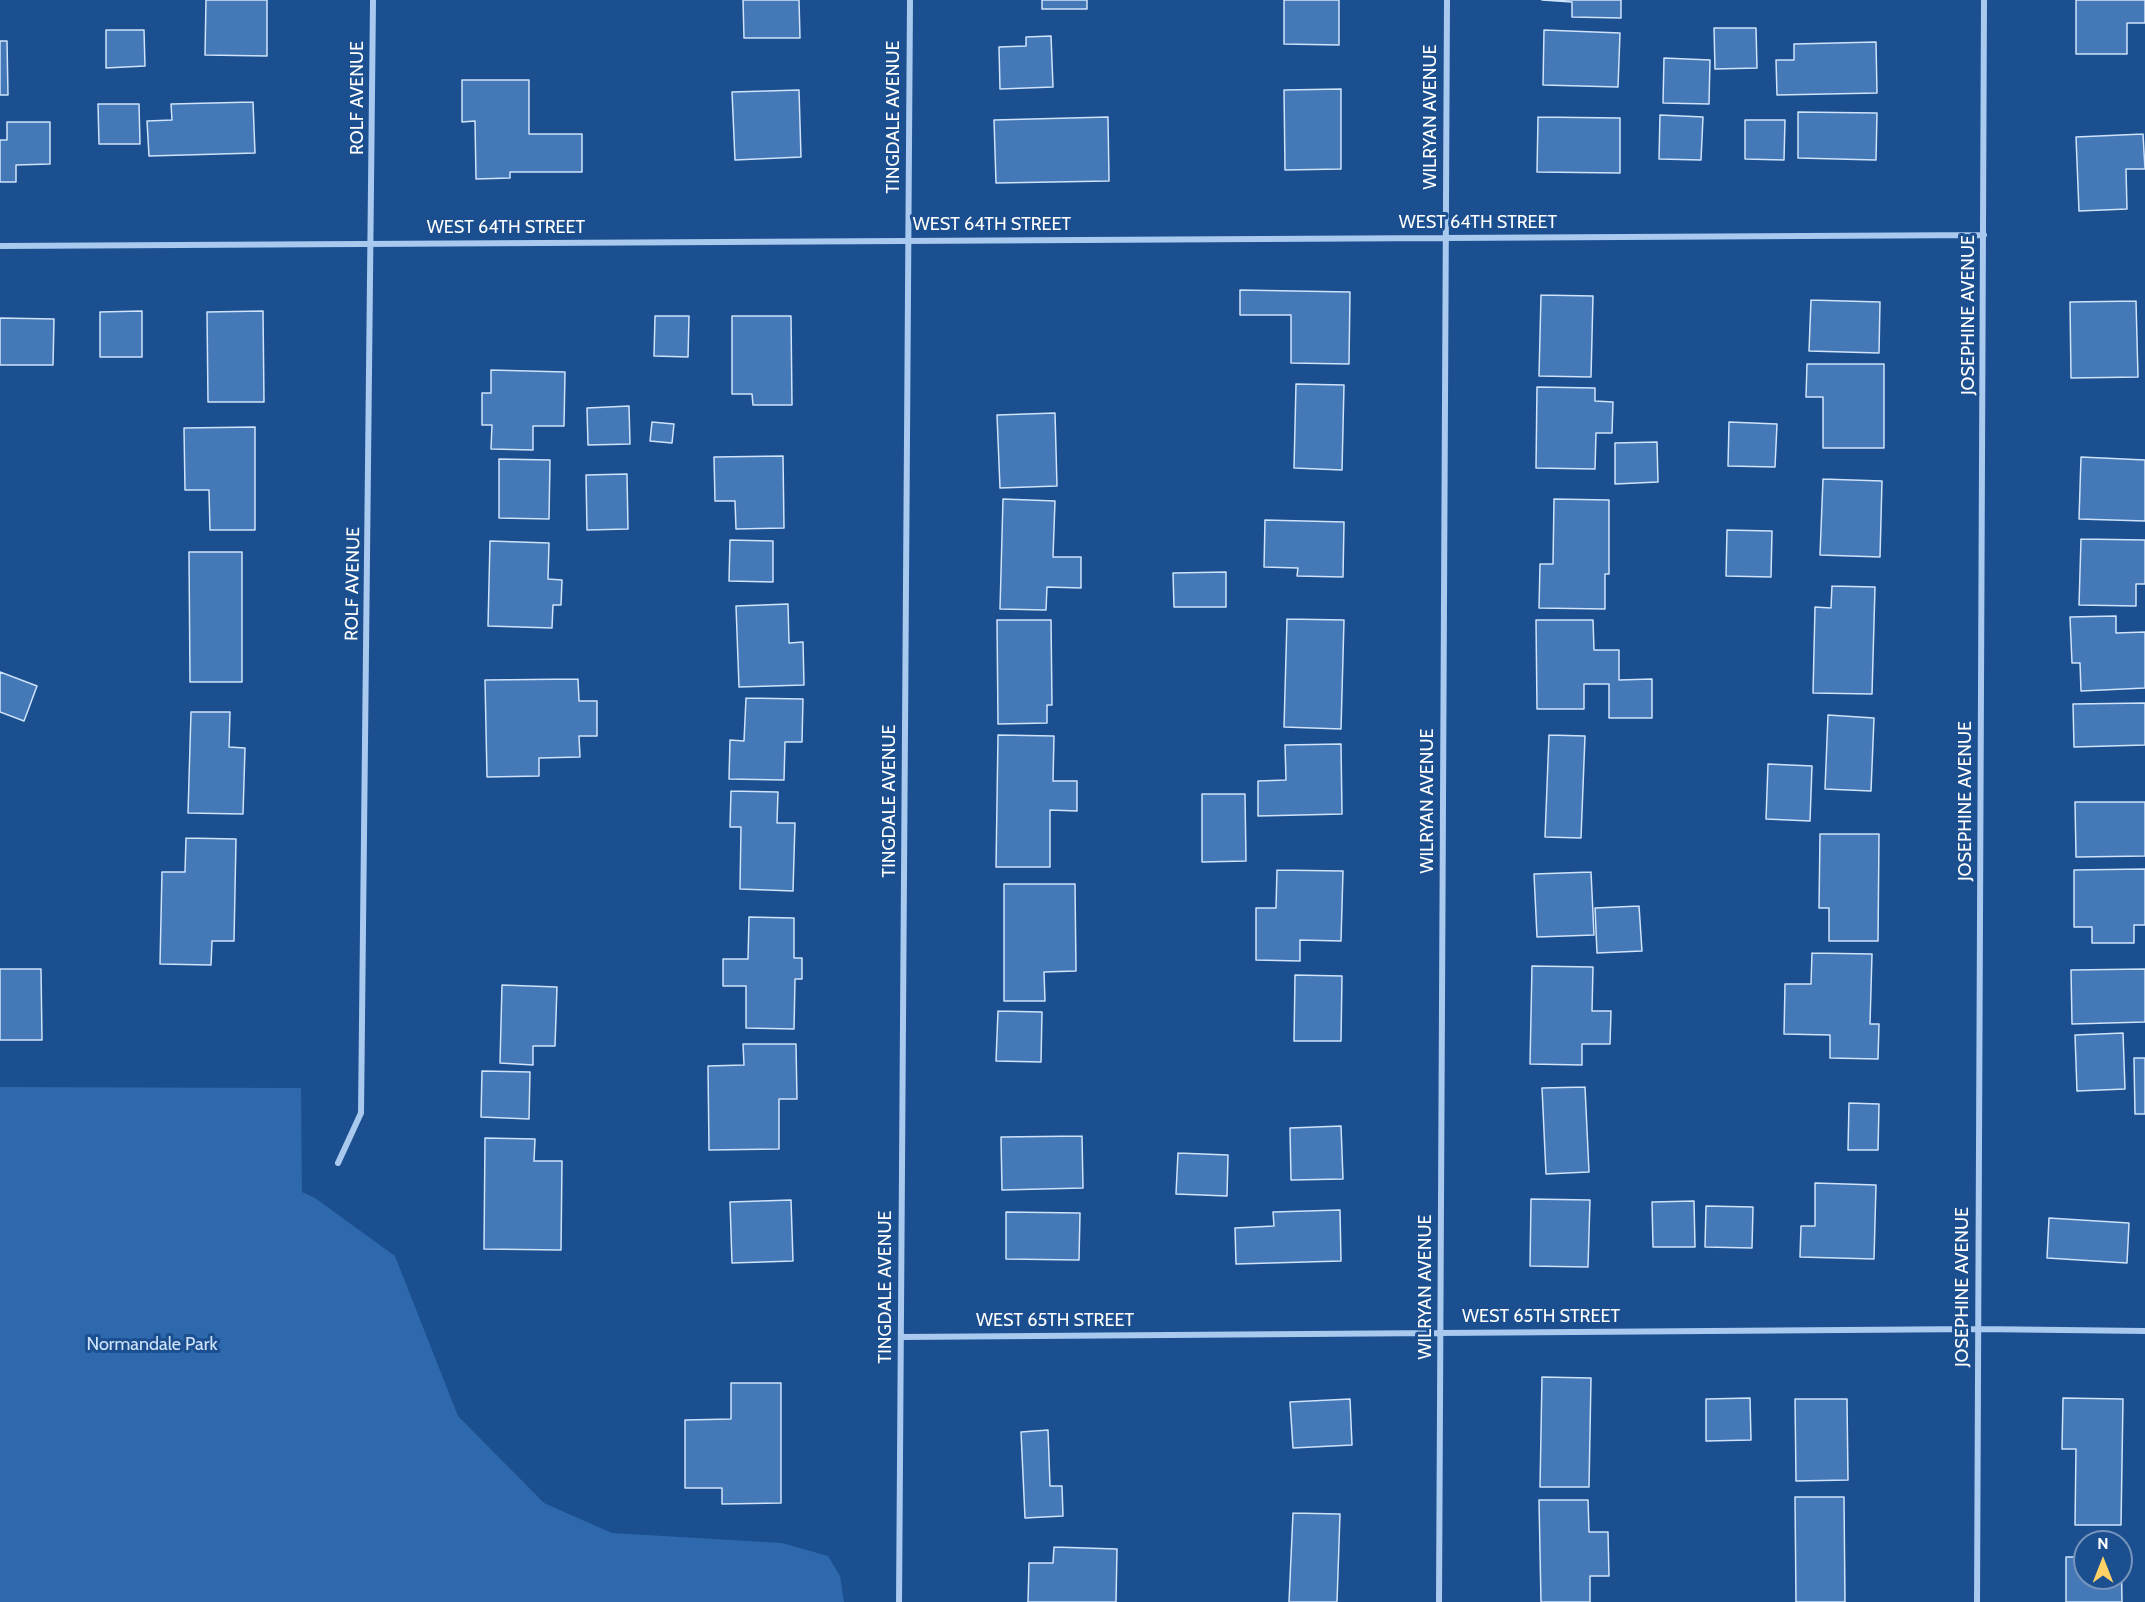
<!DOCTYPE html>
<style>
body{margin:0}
#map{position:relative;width:2145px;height:1602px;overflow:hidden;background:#1b4f8f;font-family:Cabin,sans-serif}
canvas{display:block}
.north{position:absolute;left:2073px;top:1530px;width:60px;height:60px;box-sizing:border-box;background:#1b4f8f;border:2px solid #7695bc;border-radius:50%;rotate:0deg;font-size:16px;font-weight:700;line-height:24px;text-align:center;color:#fff}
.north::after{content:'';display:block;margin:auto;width:21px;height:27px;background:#ffd166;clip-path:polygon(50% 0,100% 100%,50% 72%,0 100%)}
</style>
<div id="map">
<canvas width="2145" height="1602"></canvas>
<div class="north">N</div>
</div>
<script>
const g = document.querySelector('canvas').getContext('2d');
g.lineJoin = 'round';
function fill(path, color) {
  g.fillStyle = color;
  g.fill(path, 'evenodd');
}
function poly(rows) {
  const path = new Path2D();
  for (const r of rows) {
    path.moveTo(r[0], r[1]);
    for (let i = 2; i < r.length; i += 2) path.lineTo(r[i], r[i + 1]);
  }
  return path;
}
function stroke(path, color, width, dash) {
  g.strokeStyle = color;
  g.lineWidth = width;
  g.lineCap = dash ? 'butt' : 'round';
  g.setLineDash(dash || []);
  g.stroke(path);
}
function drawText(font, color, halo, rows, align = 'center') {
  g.font = font + ' Cabin,sans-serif';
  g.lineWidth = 6;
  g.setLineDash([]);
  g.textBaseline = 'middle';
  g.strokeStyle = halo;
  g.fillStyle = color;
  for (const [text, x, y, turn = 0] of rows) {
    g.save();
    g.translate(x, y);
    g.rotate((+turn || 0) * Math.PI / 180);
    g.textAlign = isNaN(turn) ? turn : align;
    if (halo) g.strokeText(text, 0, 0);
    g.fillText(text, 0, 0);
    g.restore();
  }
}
fill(poly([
 [0,1087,301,1088,302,1192,315,1198,395,1256,458,1416,544,1503,612,1533,782,1543,828,1556,840,1576,844,1602,0,1602]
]), '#2e69ad');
const building = poly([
 [206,0,267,0,267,56,205,55,206,0],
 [743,0,799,0,800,38,744,38,743,0],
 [1042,0,1087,0,1087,9,1042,9,1042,0],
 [1284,0,1339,0,1339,45,1284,44,1284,0],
 [1542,0,1621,0,1621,18,1572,17,1572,2,1542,0],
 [2076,0,2145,0,2145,23,2127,23,2127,54,2076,54,2076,0],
 [1714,28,1756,28,1757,68,1715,69,1714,28],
 [106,30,144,30,145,66,106,68,106,30],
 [1544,30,1620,33,1618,87,1543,85,1544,30],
 [1051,36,1053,87,1000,89,999,47,1026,46,1026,37,1051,36],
 [0,41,7,41,8,95,0,95,0,41],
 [1876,42,1877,93,1777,95,1776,60,1794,60,1794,44,1876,42],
 [1664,58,1710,60,1709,104,1663,103,1664,58],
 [462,80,529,80,529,134,582,134,582,172,510,172,510,178,476,179,475,121,462,122,462,80],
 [1341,89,1341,169,1285,170,1284,90,1341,89],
 [799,90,801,157,735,160,732,92,799,90],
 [253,102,255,153,149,156,147,121,172,120,171,104,253,102],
 [98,104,139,104,140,144,99,144,98,104],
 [1798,112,1877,113,1876,160,1798,158,1798,112],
 [1660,115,1703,117,1701,160,1659,159,1660,115],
 [1108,117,1109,181,996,183,994,120,1108,117],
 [1538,117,1620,118,1620,173,1537,172,1538,117],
 [1745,120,1785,120,1784,160,1745,159,1745,120],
 [7,122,50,122,50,164,16,165,16,182,0,182,0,140,7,140,7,122],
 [2143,134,2145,169,2126,169,2127,209,2079,211,2076,137,2143,134],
 [1240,290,1350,292,1349,364,1291,363,1291,315,1240,315,1240,290],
 [1541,295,1593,296,1591,377,1539,376,1541,295],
 [1811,300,1880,302,1879,353,1809,351,1811,300],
 [2136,301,2138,377,2071,378,2070,302,2136,301],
 [142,311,142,357,100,357,100,312,142,311],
 [263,311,264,402,208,402,207,312,263,311],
 [655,316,689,316,688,357,654,356,655,316],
 [732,316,791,316,792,405,753,405,752,394,732,394,732,316],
 [0,318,54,319,53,365,0,365,0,318],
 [1807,364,1884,364,1884,448,1823,448,1823,397,1806,397,1807,364],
 [491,370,565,372,564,426,533,426,533,450,491,449,492,425,482,425,482,393,491,393,491,370],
 [1296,384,1344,385,1342,470,1294,468,1296,384],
 [1537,387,1595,388,1595,401,1613,402,1612,433,1596,433,1595,469,1536,468,1537,387],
 [629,406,630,444,588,445,587,408,629,406],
 [1055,413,1057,486,1000,488,997,415,1055,413],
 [652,422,674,424,672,443,650,441,652,422],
 [1729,422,1777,424,1775,467,1728,466,1729,422],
 [255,427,255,530,210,530,209,490,185,490,184,428,255,427],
 [1657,442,1658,482,1615,484,1615,443,1657,442],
 [783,456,784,528,736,529,735,501,715,501,714,457,783,456],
 [2081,457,2145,460,2145,521,2079,519,2081,457],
 [499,459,550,460,549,519,499,518,499,459],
 [627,474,628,529,587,530,586,475,627,474],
 [1823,479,1882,481,1880,557,1820,555,1823,479],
 [1003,499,1055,501,1053,557,1081,557,1081,588,1047,587,1046,610,1000,609,1003,499],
 [1554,499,1609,500,1609,574,1605,574,1605,609,1539,608,1540,564,1553,564,1554,499],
 [1265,520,1344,522,1343,577,1297,576,1298,568,1264,567,1265,520],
 [1727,530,1772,531,1771,577,1726,576,1727,530],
 [2081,539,2145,540,2145,584,2136,584,2136,606,2079,605,2081,539],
 [730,540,773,541,773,582,729,581,730,540],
 [490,541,549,543,548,579,562,580,561,605,553,605,552,628,488,626,490,541],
 [189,552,242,552,242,682,190,682,189,552],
 [1226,572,1226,607,1174,607,1173,573,1226,572],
 [1832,586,1875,587,1872,694,1813,693,1815,607,1831,608,1832,586],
 [788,604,789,643,803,642,804,685,739,687,736,606,788,604],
 [2116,616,2116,633,2145,632,2145,688,2081,691,2080,663,2072,663,2070,617,2116,616],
 [1287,619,1344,620,1341,729,1284,727,1287,619],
 [997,620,1051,620,1052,705,1047,705,1047,723,998,724,997,620],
 [1536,620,1593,620,1594,650,1619,650,1619,680,1652,679,1652,718,1609,718,1609,684,1584,684,1584,709,1537,709,1536,620],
 [0,672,37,686,24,721,0,712,0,672],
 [578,679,579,701,597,701,597,736,579,736,580,757,539,758,539,776,487,777,485,680,578,679],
 [746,698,803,699,802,742,785,742,784,780,729,779,730,740,744,741,746,698],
 [2145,703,2145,745,2074,747,2073,704,2145,703],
 [191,712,230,712,229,747,245,748,243,814,188,813,191,712],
 [1828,715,1874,718,1871,791,1825,789,1828,715],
 [998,735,1054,736,1053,781,1077,781,1077,811,1050,810,1050,867,996,867,998,735],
 [1549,735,1585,736,1581,838,1545,837,1549,735],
 [1341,744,1342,814,1258,816,1258,781,1286,780,1285,745,1341,744],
 [1768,764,1812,766,1810,821,1766,819,1768,764],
 [731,791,778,792,777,823,795,823,793,891,740,889,741,827,730,827,731,791],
 [1202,794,1245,794,1246,861,1202,862,1202,794],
 [2075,802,2145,802,2145,856,2076,857,2075,802],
 [1820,834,1879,834,1878,941,1829,941,1829,908,1819,908,1820,834],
 [186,838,236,839,234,941,212,941,211,965,160,964,162,872,185,872,186,838],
 [2145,869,2145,925,2134,925,2134,943,2092,943,2092,927,2074,927,2074,870,2145,869],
 [1277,870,1343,871,1341,941,1300,940,1300,961,1256,960,1256,908,1276,908,1277,870],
 [1591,872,1594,935,1537,937,1534,874,1591,872],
 [1004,884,1075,884,1076,971,1044,972,1045,1001,1004,1001,1004,884],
 [1639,906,1642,951,1597,953,1595,908,1639,906],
 [749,917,794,918,794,958,802,958,802,979,795,979,794,1029,746,1028,746,986,723,986,723,959,748,959,749,917],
 [1812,953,1872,954,1870,1024,1879,1024,1878,1059,1830,1058,1830,1035,1784,1034,1785,984,1811,984,1812,953],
 [1532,966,1593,967,1592,1011,1611,1011,1610,1044,1582,1044,1582,1065,1530,1064,1532,966],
 [0,969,41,969,42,1040,0,1040,0,969],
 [2145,969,2145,1022,2072,1024,2071,970,2145,969],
 [1295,975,1342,976,1341,1041,1294,1041,1295,975],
 [502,985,557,987,555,1046,533,1046,533,1065,500,1063,502,985],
 [998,1011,1042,1012,1041,1062,996,1061,998,1011],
 [2123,1033,2125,1089,2077,1091,2075,1035,2123,1033],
 [743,1044,796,1044,797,1099,779,1099,779,1149,709,1150,708,1066,744,1065,743,1044],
 [2134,1058,2145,1058,2145,1114,2135,1114,2134,1058],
 [482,1071,530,1072,529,1119,481,1117,482,1071],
 [1585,1087,1589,1172,1546,1174,1542,1088,1585,1087],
 [1849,1103,1879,1104,1878,1150,1848,1150,1849,1103],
 [1341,1126,1343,1179,1291,1180,1290,1128,1341,1126],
 [1082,1136,1083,1188,1002,1190,1001,1137,1082,1136],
 [485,1138,535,1139,534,1161,562,1161,561,1250,484,1249,485,1138],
 [1178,1153,1228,1155,1227,1196,1176,1194,1178,1153],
 [1815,1183,1876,1185,1874,1259,1800,1257,1801,1226,1815,1226,1815,1183],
 [1531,1199,1590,1200,1588,1267,1530,1266,1531,1199],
 [791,1200,793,1261,732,1263,730,1202,791,1200],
 [1694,1201,1695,1247,1653,1247,1652,1202,1694,1201],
 [1706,1206,1753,1207,1752,1248,1705,1247,1706,1206],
 [1340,1210,1341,1261,1236,1264,1235,1228,1274,1226,1273,1212,1340,1210],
 [1006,1212,1080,1213,1079,1260,1006,1259,1006,1212],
 [2049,1218,2129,1223,2127,1263,2047,1258,2049,1218],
 [1542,1377,1591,1378,1589,1487,1540,1487,1542,1377],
 [731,1383,781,1383,781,1503,722,1504,722,1488,685,1488,685,1420,731,1419,731,1383],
 [1750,1398,1751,1440,1706,1441,1706,1399,1750,1398],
 [2063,1398,2123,1399,2121,1525,2075,1525,2076,1449,2062,1449,2063,1398],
 [1350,1399,1352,1445,1293,1448,1290,1402,1350,1399],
 [1795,1399,1847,1399,1848,1480,1796,1481,1795,1399],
 [1048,1430,1050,1486,1062,1486,1063,1516,1025,1518,1021,1432,1048,1430],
 [1795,1497,1844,1497,1845,1602,1796,1602,1795,1497],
 [1539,1500,1588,1500,1589,1532,1608,1532,1609,1576,1590,1576,1590,1602,1541,1602,1539,1500],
 [1293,1513,1340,1514,1337,1602,1289,1602,1293,1513],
 [2121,1543,2122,1602,2066,1602,2066,1557,2085,1557,2085,1578,2121,1578,2121,1543],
 [1054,1547,1117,1549,1116,1602,1028,1602,1029,1563,1053,1563,1054,1547]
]);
fill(building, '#4478b7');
stroke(building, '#cfe3fa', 1.5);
stroke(poly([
 [0,246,1984,235],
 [338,1163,361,1113,373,0],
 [901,1337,1978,1329,2145,1331],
 [899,1602,910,0],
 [1439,1602,1447,0],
 [1977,1602,1984,0]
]), '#a9c9ee', 6);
drawText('18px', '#fff', '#1b4f8f', [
 ["ROLF AVENUE",358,98,-90],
 ["TINGDALE AVENUE",894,117,-90],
 ["WILRYAN AVENUE",1431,117,-90],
 ["WEST 64TH STREET",1478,223],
 ["WEST 64TH STREET",992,225],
 ["WEST 64TH STREET",506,228],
 ["JOSEPHINE AVENUE",1969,315,-90],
 ["ROLF AVENUE",353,584,-89],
 ["TINGDALE AVENUE",890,801,-90],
 ["WILRYAN AVENUE",1428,801,-90],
 ["JOSEPHINE AVENUE",1966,801,-90],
 ["TINGDALE AVENUE",886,1287,-90],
 ["WILRYAN AVENUE",1426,1287,-90],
 ["JOSEPHINE AVENUE",1963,1287,-90],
 ["WEST 65TH STREET",1541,1317],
 ["WEST 65TH STREET",1055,1321]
]);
drawText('18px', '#cfe3fa', '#1b4f8f', [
 ["Normandale Park",152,1345]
]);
</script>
